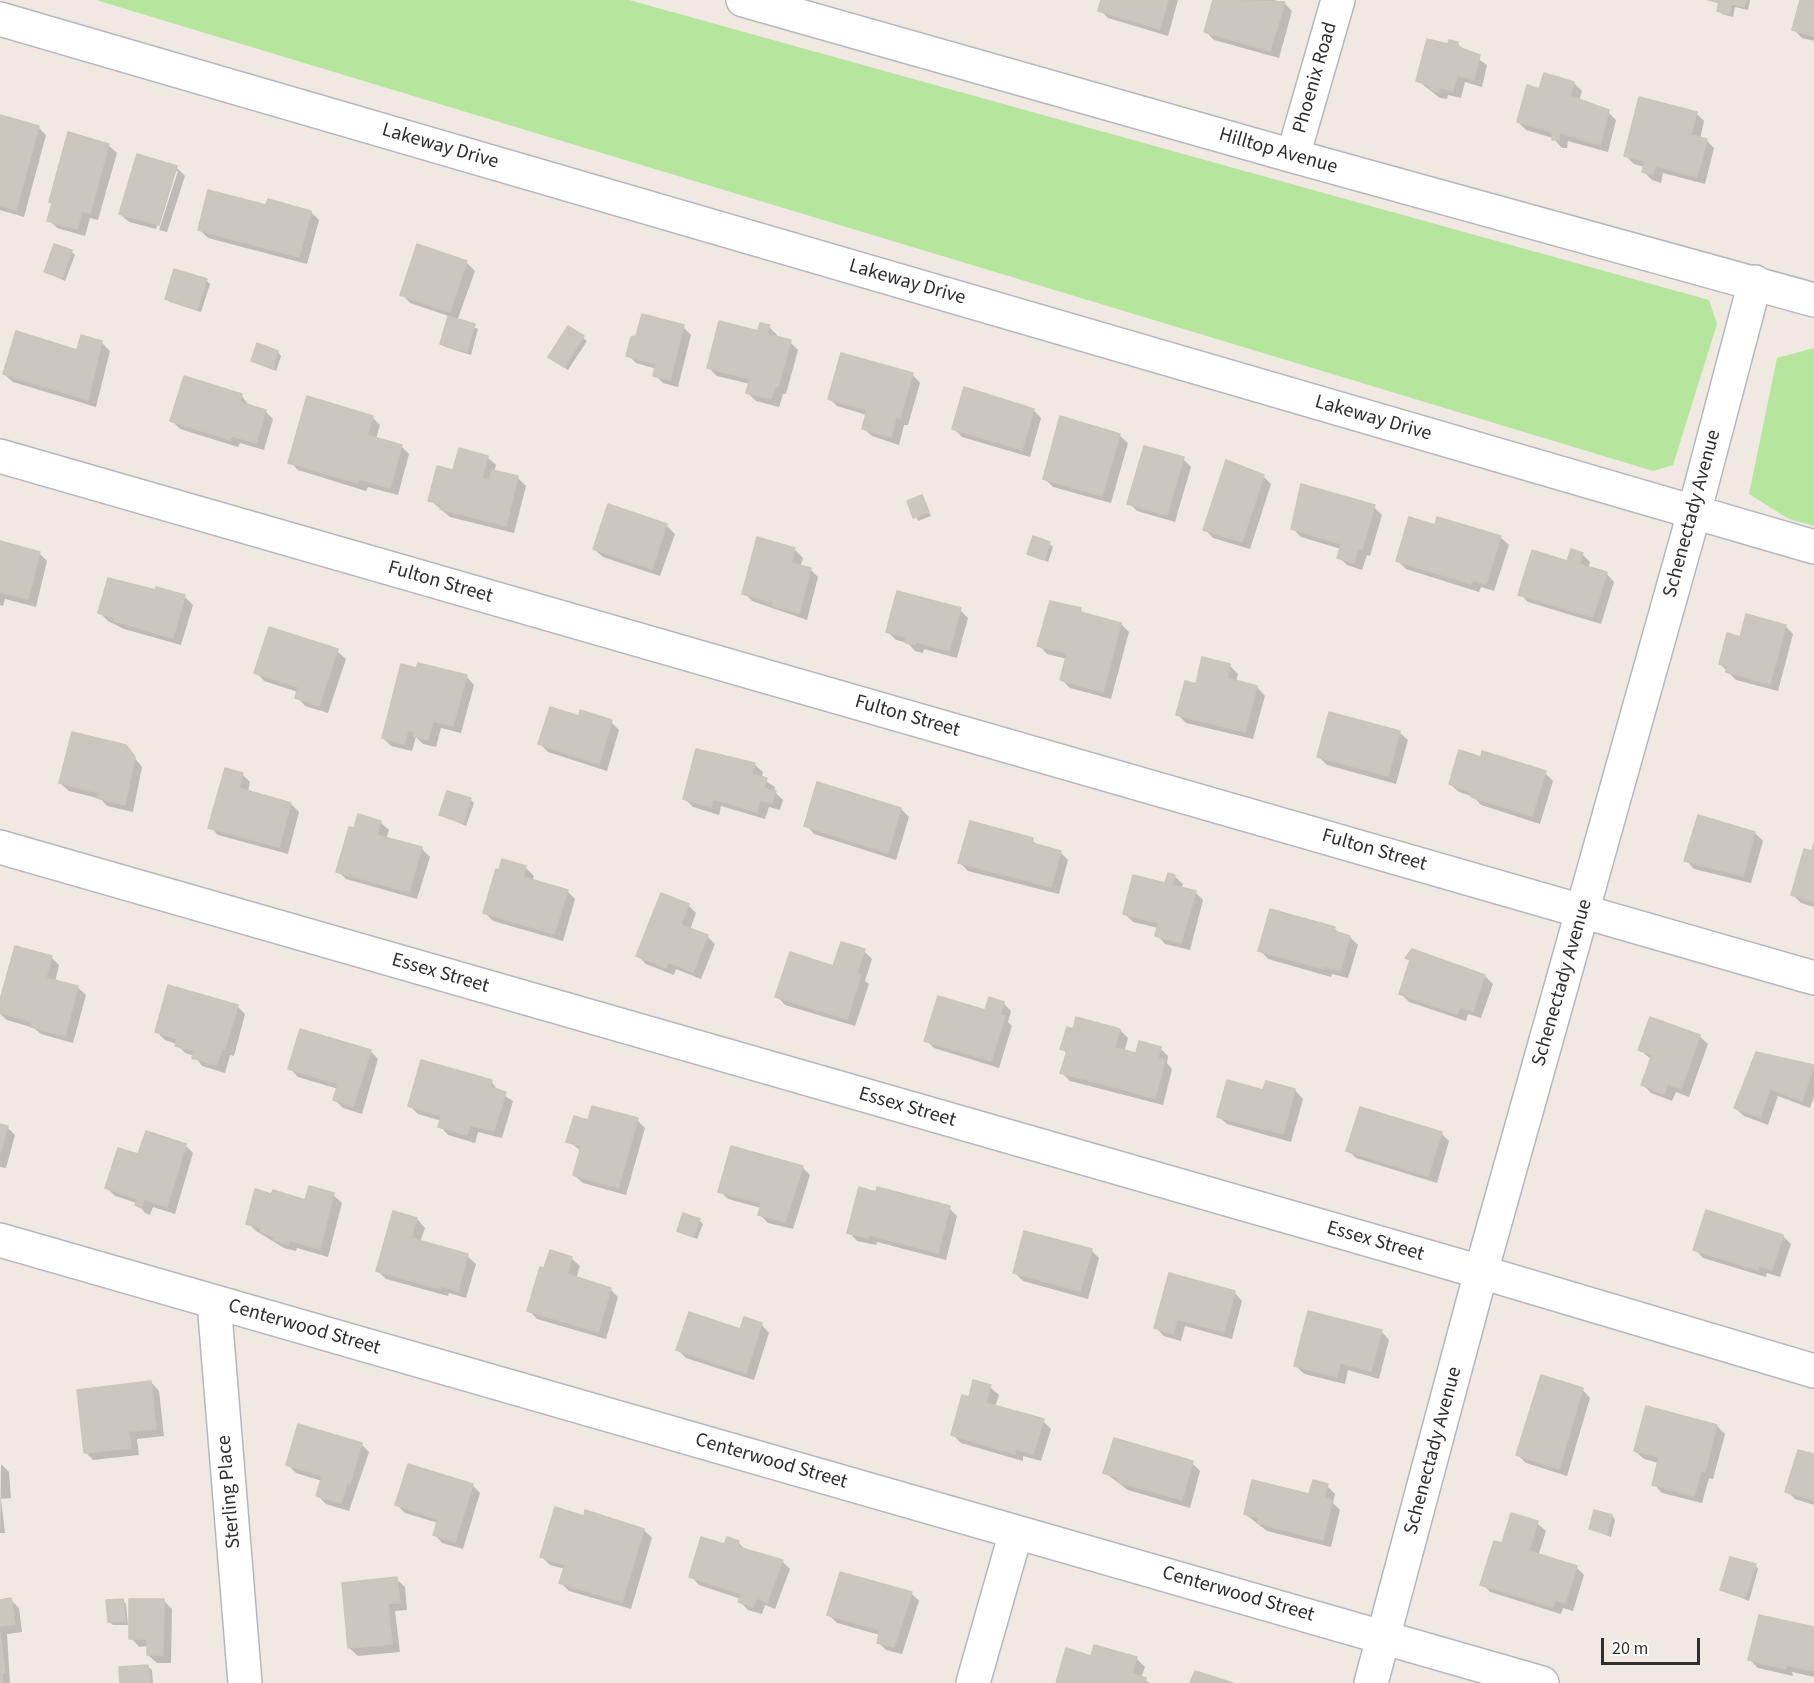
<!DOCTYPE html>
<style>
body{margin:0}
#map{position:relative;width:1814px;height:1683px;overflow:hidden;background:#efe9e1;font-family:"Source Sans 3",sans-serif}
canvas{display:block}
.scale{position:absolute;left:1601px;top:1638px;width:99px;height:27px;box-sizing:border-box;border:3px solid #2e2e2e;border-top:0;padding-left:8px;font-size:18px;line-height:21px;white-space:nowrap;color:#2e2e2e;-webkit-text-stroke:4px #fff;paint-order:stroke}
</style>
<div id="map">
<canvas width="1814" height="1683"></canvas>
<div class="scale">20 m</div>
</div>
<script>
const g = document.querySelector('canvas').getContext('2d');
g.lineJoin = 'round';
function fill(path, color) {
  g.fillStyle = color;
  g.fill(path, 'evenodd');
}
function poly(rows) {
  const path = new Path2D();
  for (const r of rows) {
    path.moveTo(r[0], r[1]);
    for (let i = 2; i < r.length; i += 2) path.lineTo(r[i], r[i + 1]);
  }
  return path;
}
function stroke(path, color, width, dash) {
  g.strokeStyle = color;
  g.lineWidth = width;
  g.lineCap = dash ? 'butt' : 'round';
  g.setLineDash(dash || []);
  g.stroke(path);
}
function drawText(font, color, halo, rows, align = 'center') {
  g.font = font + ' "Source Sans 3",sans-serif';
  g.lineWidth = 4.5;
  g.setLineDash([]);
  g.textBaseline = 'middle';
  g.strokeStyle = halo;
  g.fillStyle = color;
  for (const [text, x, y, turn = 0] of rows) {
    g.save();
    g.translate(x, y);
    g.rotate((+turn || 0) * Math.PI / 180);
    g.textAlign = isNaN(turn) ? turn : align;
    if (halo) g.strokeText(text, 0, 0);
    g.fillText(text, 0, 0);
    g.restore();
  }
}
fill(poly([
 [96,0,629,0,1709,300,1717,324,1673,465,1653,471],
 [1814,348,1814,526,1789,519,1749,494,1777,358]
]), '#b6e59e');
fill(poly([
 [1103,0,1178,0,1168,36,1108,18,1100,10],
 [1215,0,1274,0,1284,3,1292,11,1279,58,1214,40,1206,32],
 [1709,0,1750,0,1748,10,1735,7,1733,17,1722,14,1719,11,1720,4],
 [1802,0,1814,0,1814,41,1802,38,1794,30],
 [1457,44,1487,65,1482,87,1465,82,1461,98,1448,95,1447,99,1440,98,1418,81,1449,46],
 [1574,83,1582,91,1579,101,1608,112,1616,120,1608,152,1568,141,1567,148,1562,148,1553,138,1526,130,1518,122,1540,91],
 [1696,113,1704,121,1700,139,1706,140,1714,148,1705,184,1663,173,1661,183,1652,180,1644,172,1645,167,1634,164,1626,156],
 [0,117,38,127,46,135,24,217,0,210],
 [108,145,117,153,98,220,90,218,85,236,57,228,49,220],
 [138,156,177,168,185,176,167,232,159,230,178,171,174,171,156,229,129,222,120,214],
 [267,207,311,212,319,220,307,264,208,238,199,229],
 [71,251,75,255,65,281,45,272],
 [466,262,475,271,457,321,478,329,471,355,445,347,442,344,449,316,410,303,402,294],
 [206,280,210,284,201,312,170,302,166,298],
 [683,327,691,335,678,387,663,383,655,375,657,369,636,363,628,355],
 [769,327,777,335,776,338,790,342,798,350,786,394,783,394,779,407,756,401,748,393,750,384,717,376,708,367],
 [583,338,587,341,568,370,554,360],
 [102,343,110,351,96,407,13,382,4,374],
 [278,352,281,356,276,371,253,361],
 [912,374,920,383,908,425,904,425,899,445,872,436,863,428,867,415,837,406,829,398],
 [185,378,242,396,249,406,265,411,273,419,264,450,240,443,238,447,180,429,172,421],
 [1033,410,1041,418,1030,457,962,437,954,429],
 [372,417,380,425,376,439,401,446,409,454,398,495,368,487,366,491,298,470,290,462],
 [1119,435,1128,443,1111,503,1053,487,1045,479],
 [487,457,496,465,494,472,518,478,526,486,514,533,450,517,430,500,454,472],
 [1183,459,1191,467,1175,522,1137,511,1129,503],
 [1263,476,1271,484,1250,549,1213,538,1205,529],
 [922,497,931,516,918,521,909,502],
 [1374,507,1382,515,1370,556,1367,555,1362,570,1347,565,1339,557,1341,549,1301,537,1293,529],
 [666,525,675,534,660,576,603,557,594,549],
 [1436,526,1500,537,1509,545,1494,591,1481,587,1479,592,1406,569,1398,561],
 [0,543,39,553,47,561,36,607,5,599,3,606,0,605],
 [1049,543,1053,547,1048,562,1029,554],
 [795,550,803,558,800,567,810,569,818,577,807,620,752,601,744,593],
 [1582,554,1590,562,1588,569,1606,573,1614,582,1601,624,1528,602,1520,594],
 [158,589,185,597,193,605,181,645,124,629,108,621,100,613,157,592],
 [960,610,968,618,957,658,924,649,923,653,915,651,908,643,896,640,887,631],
 [1080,610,1086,615,1121,624,1129,632,1111,699,1070,688,1061,679,1067,659,1047,654,1039,645],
 [1785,626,1793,634,1778,691,1736,680,1720,664,1741,639],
 [337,651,346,659,328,713,305,706,297,697,298,692,264,681,256,672],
 [1230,666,1238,674,1236,682,1257,687,1265,696,1253,739,1186,723,1178,715,1197,685],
 [417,670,466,676,474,685,461,733,441,728,436,747,423,744,416,737,412,751,391,746,383,738],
 [580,717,611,722,619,730,607,771,548,752,540,744],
 [1399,732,1408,740,1396,784,1327,765,1318,756],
 [125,746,142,767,133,812,107,806,101,799,69,791,60,783],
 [754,764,763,772,761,778,775,787,774,791,783,800,780,810,769,807,765,819,721,806,719,815,693,807,685,799],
 [1545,773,1553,781,1540,824,1481,805,1474,797,1459,792,1450,784],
 [242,774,250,782,248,792,291,804,299,812,288,854,218,835,210,827],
 [470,799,474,803,466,826,441,815],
 [901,809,909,817,896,860,814,834,806,825],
 [380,822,389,830,386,839,422,849,430,857,417,899,346,879,338,871,355,830],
 [1755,833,1763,841,1751,883,1694,869,1686,860],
 [1032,840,1040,847,1060,852,1068,860,1059,894,968,871,960,863],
 [1814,849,1814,907,1801,903,1793,895],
 [525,867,534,876,532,881,567,891,575,899,563,941,493,921,485,913],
 [1174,876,1183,884,1181,889,1195,892,1203,900,1190,950,1165,944,1157,935,1158,928,1133,922,1125,914,1166,885],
 [688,905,696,913,690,930,707,936,715,944,701,979,676,969,674,975,646,964,638,956],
 [1271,911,1335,929,1340,934,1350,937,1358,945,1348,978,1332,974,1331,977,1268,959,1260,950],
 [1412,950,1485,976,1493,984,1481,1018,1468,1014,1466,1021,1409,1002,1401,994,1411,962,1407,958],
 [864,951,872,959,865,981,869,984,855,1026,785,1005,777,996],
 [51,957,59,965,55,982,77,987,86,995,73,1043,41,1034,34,1028,7,1020,0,1014,0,1006],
 [1003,1003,1011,1011,1008,1022,1012,1026,999,1068,934,1048,926,1040],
 [237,1006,245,1014,234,1056,230,1055,225,1073,202,1066,195,1056,185,1053,177,1044,165,1040,157,1032],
 [1120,1030,1128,1038,1124,1052,1137,1055,1160,1048,1168,1056,1167,1063,1172,1069,1163,1105,1070,1081,1062,1073,1067,1054,1062,1048,1074,1031],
 [1699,1036,1708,1044,1689,1097,1676,1092,1672,1101,1651,1093,1643,1085,1652,1060,1640,1050],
 [370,1051,378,1059,362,1114,343,1108,335,1100,338,1089,298,1077,290,1068],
 [1757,1054,1814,1067,1814,1097,1810,1108,1778,1096,1768,1125,1744,1116,1735,1108],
 [491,1081,499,1092,513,1101,502,1138,478,1132,475,1143,448,1135,440,1126,442,1121,418,1114,410,1106],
 [1267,1083,1295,1090,1303,1099,1291,1142,1227,1124,1218,1116,1264,1092],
 [637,1120,645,1128,626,1195,583,1183,574,1175,581,1151,568,1141,589,1122],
 [0,1125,7,1127,15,1135,6,1168,0,1167],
 [1441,1133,1449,1141,1437,1183,1356,1158,1348,1150],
 [185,1145,193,1153,175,1214,153,1207,150,1215,145,1213,137,1203,115,1196,106,1187,139,1156],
 [802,1167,810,1175,793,1229,768,1223,760,1215,761,1208,728,1199,720,1191],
 [877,1194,949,1208,957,1216,946,1260,877,1242,876,1245,857,1241,849,1232],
 [333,1195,342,1203,328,1257,297,1248,296,1251,284,1248,256,1231,248,1223],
 [417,1219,425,1228,420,1242,467,1256,476,1264,466,1298,449,1293,448,1296,386,1279,377,1270],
 [699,1220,703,1224,697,1239,679,1231],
 [1783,1236,1791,1244,1780,1277,1767,1273,1766,1277,1703,1258,1695,1249],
 [1091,1250,1099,1258,1088,1299,1023,1281,1015,1273],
 [571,1258,580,1266,576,1279,610,1289,618,1297,606,1339,537,1319,529,1310,545,1270],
 [1234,1292,1242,1301,1232,1339,1185,1326,1181,1341,1164,1336,1156,1328],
 [761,1324,769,1333,754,1380,686,1358,678,1350],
 [1381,1331,1389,1340,1379,1379,1348,1370,1345,1384,1304,1374,1296,1366],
 [151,1382,159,1391,164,1436,137,1439,139,1455,93,1460,85,1452],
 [990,1387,999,1395,995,1407,1043,1421,1051,1429,1041,1461,1023,1456,1023,1461,961,1443,953,1435,970,1399],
 [1582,1389,1590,1398,1567,1476,1526,1463,1518,1455],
 [1717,1426,1725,1434,1713,1479,1709,1478,1702,1503,1662,1493,1654,1484,1659,1463,1644,1459,1635,1451],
 [361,1444,369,1452,349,1511,326,1504,318,1496,322,1481,296,1473,288,1465],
 [1814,1456,1814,1505,1795,1499,1787,1491],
 [1192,1463,1200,1471,1190,1508,1128,1490,1105,1473],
 [1,1464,9,1472,11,1498,1,1499,5,1533,0,1533],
 [472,1485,480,1493,463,1549,442,1543,434,1534,438,1523,405,1513,397,1505],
 [1327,1486,1335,1494,1333,1503,1340,1510,1331,1547,1267,1531,1245,1514,1310,1496],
 [1512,1515,1537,1523,1546,1531,1538,1556,1576,1567,1584,1575,1573,1611,1563,1608,1561,1614,1490,1592,1482,1584,1503,1545],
 [1612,1516,1615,1520,1611,1537,1590,1529],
 [585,1518,644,1530,652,1538,631,1609,569,1591,561,1583,565,1569,550,1565,542,1557],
 [738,1542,746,1551,782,1561,790,1569,775,1609,765,1605,762,1614,748,1610,740,1602,741,1599,699,1585,691,1576,725,1546],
 [1755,1565,1758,1569,1749,1601,1721,1590],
 [396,1579,405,1587,407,1610,395,1611,400,1652,358,1656,349,1648],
 [911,1593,919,1601,902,1654,886,1650,878,1642,880,1635,837,1623,829,1615],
 [11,1600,19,1608,22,1632,7,1634,10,1683,0,1683,0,1601],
 [122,1600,126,1604,128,1625,113,1625,109,1622],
 [164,1601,172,1609,171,1663,157,1663,148,1655,148,1646,139,1647,131,1638],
 [1814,1629,1814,1677,1792,1672,1793,1676,1758,1668,1750,1660],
 [1092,1658,1136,1658,1145,1667,1141,1678,1150,1683,1057,1683],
 [148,1667,152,1670,153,1683,122,1683]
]), '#0003');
const building = poly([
 [1101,0,1168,0,1160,29,1098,11,1101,0],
 [1213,0,1285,2,1270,51,1204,32,1213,0],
 [1708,0,1746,0,1744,7,1731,4,1729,14,1717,11,1719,2,1708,0],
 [1800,0,1814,0,1814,36,1792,30,1800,0],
 [1427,39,1448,44,1449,40,1458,42,1458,47,1480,55,1474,80,1457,75,1453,91,1440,87,1439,92,1430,90,1431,86,1416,81,1427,39],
 [1544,73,1574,82,1570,96,1609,110,1600,145,1560,133,1559,140,1552,140,1552,132,1517,122,1527,85,1539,89,1544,73],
 [1639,97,1697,112,1691,135,1707,139,1697,177,1655,166,1653,175,1642,172,1645,161,1624,156,1639,97],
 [0,115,39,126,16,210,0,205,0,115],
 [68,132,109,144,90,213,82,211,77,229,47,221,52,203,49,202,68,132],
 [137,154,177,166,159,225,119,214,137,154],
 [208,190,266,205,268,199,311,211,299,257,198,230,208,190],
 [54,244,72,250,62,278,44,272,54,244],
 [417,244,467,261,450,312,400,295,417,244],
 [174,269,207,279,197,309,165,299,174,269],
 [642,314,684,325,670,380,653,376,656,364,626,356,631,337,636,336,642,314],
 [448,316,475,324,467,352,440,344,448,316],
 [719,321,758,331,760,323,770,325,767,334,791,340,778,387,775,386,771,399,746,393,750,379,707,368,719,321],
 [568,326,584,336,564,367,548,357,568,326],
 [16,331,77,350,81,335,102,341,88,400,3,374,16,331],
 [257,343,278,351,273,369,251,361,257,343],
 [841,353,913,373,900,418,896,417,891,437,862,429,867,410,828,399,841,353],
 [184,376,242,394,240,402,266,410,256,443,232,436,230,440,170,421,184,376],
 [964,387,1034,409,1022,450,952,429,964,387],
 [307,396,373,416,367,435,402,445,390,488,359,479,358,483,288,463,307,396],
 [1060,416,1120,434,1102,496,1043,479,1060,416],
 [1144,446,1184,457,1167,515,1127,504,1144,446],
 [459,448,488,456,482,478,489,480,492,470,518,476,506,526,440,509,441,504,428,501,437,466,453,470,459,448],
 [1226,460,1264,475,1242,542,1203,530,1226,460],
 [1301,484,1375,505,1362,549,1358,548,1354,563,1337,558,1341,544,1291,529,1301,484],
 [922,495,929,512,913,518,907,501,922,495],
 [608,504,667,524,652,569,593,549,608,504],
 [1409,517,1435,525,1437,517,1501,536,1486,584,1473,580,1471,584,1396,561,1409,517],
 [1033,536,1050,542,1044,560,1027,554,1033,536],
 [757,537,795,548,791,563,811,568,799,613,773,606,772,602,742,594,757,537],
 [0,541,40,552,28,599,0,592,0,541],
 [1571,549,1583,553,1579,564,1607,572,1593,617,1518,595,1532,550,1567,561,1571,549],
 [108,578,156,590,156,587,185,595,173,638,114,621,115,618,98,613,108,578],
 [897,591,961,608,949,651,916,642,915,645,906,643,905,637,886,632,897,591],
 [1050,601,1081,608,1080,612,1121,623,1103,692,1060,680,1067,653,1037,646,1050,601],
 [1746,614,1786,625,1770,684,1726,672,1727,666,1719,664,1727,633,1740,637,1746,614],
 [269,627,338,649,319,706,295,698,298,687,254,673,269,627],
 [1202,657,1230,664,1227,678,1257,686,1245,732,1176,715,1185,681,1196,684,1202,657],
 [418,663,467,675,453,726,433,721,428,740,413,736,414,732,408,730,404,744,382,738,401,664,416,668,418,663],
 [550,707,579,716,580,710,612,720,599,764,538,744,550,707],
 [1329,712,1400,731,1388,776,1317,757,1329,712],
 [72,732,126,745,135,757,125,805,97,798,98,793,59,783,72,732],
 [696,749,755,763,752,774,767,778,764,788,776,791,772,803,760,800,757,812,713,799,711,807,683,799,696,749],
 [1459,750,1481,757,1482,751,1546,771,1532,816,1471,797,1472,793,1449,784,1459,750],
 [225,768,243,773,239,788,291,803,279,847,208,828,225,768],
 [817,782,901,808,888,853,804,826,817,782],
 [447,791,471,798,463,823,439,815,447,791],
 [358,814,381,821,377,835,422,847,409,892,336,872,349,827,354,828,358,814],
 [1698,815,1755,832,1743,876,1684,861,1698,815],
 [970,821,1033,838,1032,843,1061,851,1051,887,958,863,970,821],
 [1814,843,1814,902,1791,895,1804,849,1812,851,1814,843],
 [502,859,526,866,523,877,568,890,554,934,483,913,496,869,499,870,502,859],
 [1168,873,1175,875,1172,885,1196,891,1181,943,1155,936,1158,923,1123,914,1133,875,1165,883,1168,873],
 [661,893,689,904,681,925,708,935,693,972,668,962,666,968,636,956,661,893],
 [1270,909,1335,927,1334,931,1350,936,1340,971,1324,966,1323,969,1258,951,1270,909],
 [841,942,865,949,857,973,861,975,847,1019,775,997,790,952,833,966,841,942],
 [15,946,52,956,46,978,78,986,65,1036,31,1027,32,1022,0,1013,0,1000,15,946],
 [1412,949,1485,975,1473,1011,1460,1007,1457,1014,1399,994,1410,960,1405,958,1412,949],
 [168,985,238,1005,225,1049,222,1048,217,1065,192,1058,194,1051,175,1046,177,1039,155,1032,168,985],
 [938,996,985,1010,989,997,1004,1002,1000,1015,1005,1016,991,1061,924,1041,938,996],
 [1076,1017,1120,1029,1115,1048,1136,1053,1139,1041,1161,1047,1158,1058,1165,1060,1155,1098,1060,1073,1067,1051,1060,1049,1067,1027,1073,1029,1076,1017],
 [1650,1017,1700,1035,1681,1089,1668,1084,1664,1094,1641,1085,1652,1055,1638,1050,1650,1017],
 [300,1029,371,1050,353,1107,333,1100,338,1084,288,1069,300,1029],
 [1756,1052,1814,1065,1802,1101,1770,1089,1760,1117,1734,1108,1756,1052],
 [421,1060,492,1080,490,1087,506,1092,494,1131,470,1125,467,1135,438,1127,441,1116,408,1106,421,1060],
 [1227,1080,1263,1090,1266,1081,1295,1089,1283,1134,1217,1117,1227,1080],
 [592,1106,638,1118,618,1188,573,1175,581,1146,566,1142,574,1116,588,1120,592,1106],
 [1360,1107,1442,1132,1428,1176,1346,1151,1360,1107],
 [0,1124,8,1126,0,1153,0,1124],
 [146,1131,186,1144,167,1207,144,1199,142,1208,135,1205,137,1199,105,1188,118,1148,138,1154,146,1131],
 [731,1146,803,1166,785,1222,758,1215,761,1203,718,1192,731,1146],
 [309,1186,334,1193,320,1249,289,1240,288,1244,274,1240,276,1237,260,1232,261,1228,246,1224,255,1189,271,1194,273,1190,305,1200,309,1186],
 [859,1187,876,1192,877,1187,950,1206,938,1253,869,1235,868,1238,847,1233,859,1187],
 [1706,1210,1783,1235,1772,1270,1759,1266,1758,1270,1693,1250,1706,1210],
 [393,1211,417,1218,411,1238,468,1254,458,1291,441,1286,440,1289,376,1271,393,1211],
 [683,1213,700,1219,693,1237,677,1231,683,1213],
 [1024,1231,1092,1249,1080,1291,1013,1273,1024,1231],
 [550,1250,572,1257,567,1274,611,1288,598,1332,527,1311,540,1267,544,1268,550,1250],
 [1169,1273,1235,1291,1224,1332,1177,1319,1173,1334,1154,1328,1169,1273],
 [1308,1311,1382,1330,1371,1371,1340,1363,1337,1377,1294,1366,1308,1311],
 [689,1312,740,1329,744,1317,762,1323,746,1373,676,1350,689,1312],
 [1541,1375,1583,1388,1559,1469,1516,1455,1541,1375],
 [973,1380,991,1385,986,1403,1044,1419,1033,1454,1015,1449,1015,1454,951,1435,962,1395,969,1397,973,1380],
 [151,1381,156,1429,129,1431,131,1448,84,1453,77,1390,151,1381],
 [1646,1406,1717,1425,1705,1472,1701,1471,1694,1496,1652,1485,1659,1457,1634,1451,1646,1406],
 [298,1424,362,1443,350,1484,347,1483,341,1503,316,1496,322,1476,286,1465,298,1424],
 [1114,1438,1193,1461,1182,1500,1118,1482,1119,1478,1103,1473,1114,1438],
 [1798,1450,1814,1454,1814,1500,1785,1492,1798,1450],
 [408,1464,473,1484,455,1542,433,1535,438,1519,395,1505,408,1464],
 [1252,1480,1309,1494,1313,1480,1328,1484,1324,1498,1332,1500,1323,1540,1257,1523,1259,1518,1244,1514,1252,1480],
 [555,1507,584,1516,585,1510,644,1529,622,1602,559,1583,565,1565,540,1557,555,1507],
 [1594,1510,1612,1515,1607,1534,1589,1529,1594,1510],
 [1511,1513,1538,1521,1529,1551,1577,1566,1565,1603,1555,1600,1553,1607,1480,1585,1494,1541,1502,1543,1511,1513],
 [701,1537,724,1544,727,1537,739,1541,738,1547,783,1560,767,1602,757,1598,753,1607,738,1602,742,1594,689,1577,701,1537],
 [1730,1557,1756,1564,1745,1598,1720,1590,1730,1557],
 [840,1572,912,1592,894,1647,877,1643,880,1630,827,1615,840,1572],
 [397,1577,400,1603,388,1603,392,1644,348,1648,342,1583,397,1577],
 [11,1598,15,1624,0,1626,0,1600,11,1598],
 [123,1599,125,1621,108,1622,106,1600,123,1599],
 [129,1599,164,1599,163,1655,147,1655,147,1639,129,1639,129,1599],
 [1759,1615,1814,1627,1814,1671,1785,1665,1786,1669,1748,1660,1759,1615],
 [0,1633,5,1673,2,1673,3,1682,0,1683,0,1633],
 [1094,1645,1137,1657,1132,1673,1146,1678,1145,1683,1056,1683,1066,1648,1091,1656,1094,1645],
 [148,1665,150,1683,120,1683,119,1667,148,1665],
 [1195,1671,1233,1683,1190,1683,1195,1671]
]);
fill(building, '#cbc7bf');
stroke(building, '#cbc5ba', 1.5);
const minor = poly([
 [743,0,1293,156,1814,300],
 [0,19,1814,547],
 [1293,156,1338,0],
 [0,456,1814,978],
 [0,847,1481,1272,1814,1371],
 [0,1240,1542,1683],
 [214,1302,245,1683],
 [973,1683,1016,1532],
 [1371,1683,1481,1272,1694,513,1755,282]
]);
stroke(minor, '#b4b7c1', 36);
stroke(minor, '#fff', 33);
drawText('20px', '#2e2e2e', '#fff', [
 ["Phoenix Road",1316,78,-74],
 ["Lakeway Drive",440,147,16],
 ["Hilltop Avenue",1278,152,16],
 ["Lakeway Drive",907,283,16],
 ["Lakeway Drive",1373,419,16],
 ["Schenectady Avenue",1693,514,-75],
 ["Fulton Street",440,583,16],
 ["Fulton Street",907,717,16],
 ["Fulton Street",1374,851,16],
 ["Essex Street",440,974,16],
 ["Schenectady Avenue",1563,983,-74],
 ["Essex Street",907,1108,16],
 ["Essex Street",1375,1242,16],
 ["Centerwood Street",304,1328,16],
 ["Schenectady Avenue",1434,1451,-75],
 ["Centerwood Street",771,1462,16],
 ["Sterling Place",230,1492,-95],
 ["Centerwood Street",1238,1595,16]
]);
</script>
